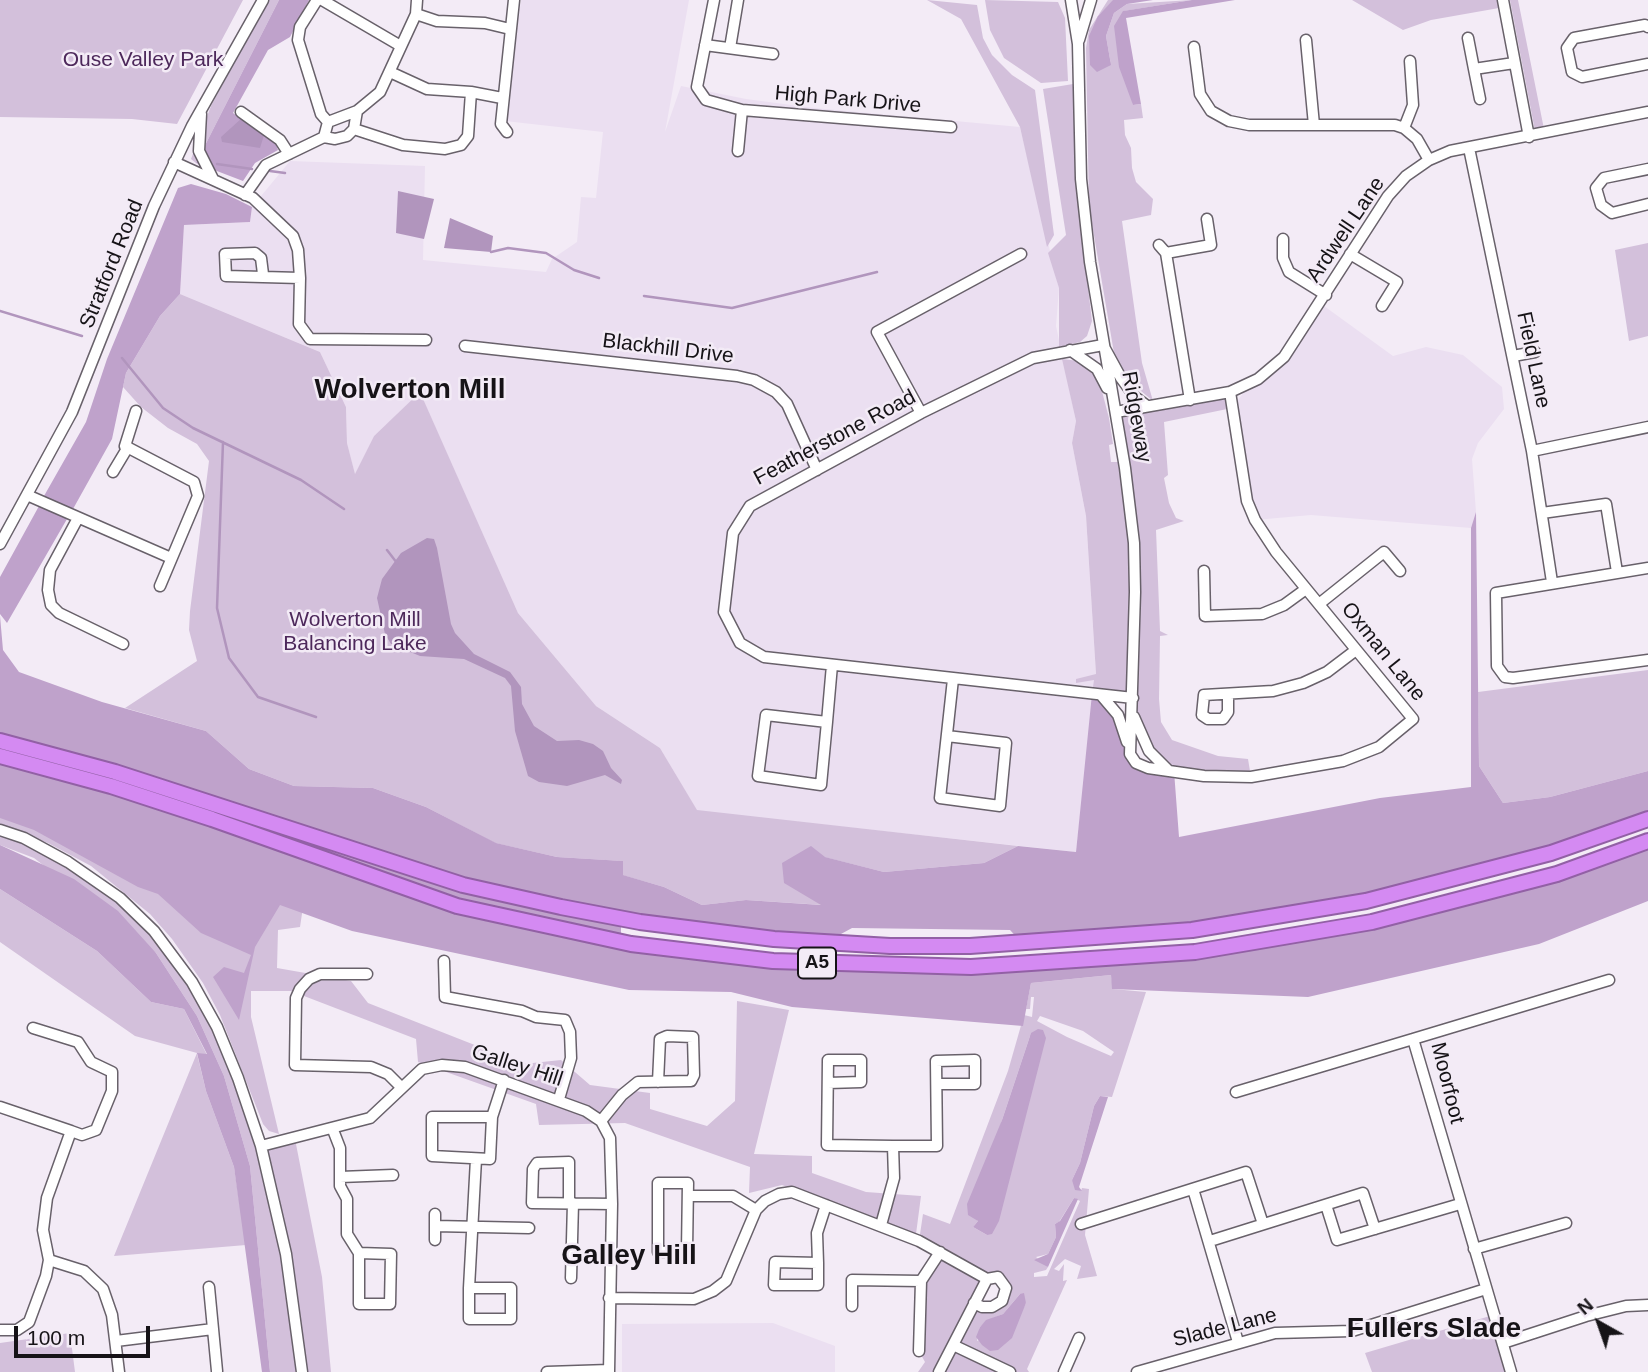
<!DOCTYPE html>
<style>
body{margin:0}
#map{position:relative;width:1648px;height:1372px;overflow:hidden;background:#f3ebf6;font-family:Arial,sans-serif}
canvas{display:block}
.north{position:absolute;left:1564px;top:1288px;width:70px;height:70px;-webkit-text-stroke:5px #f3ebf6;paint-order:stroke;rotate:320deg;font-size:19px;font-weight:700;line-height:28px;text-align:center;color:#161317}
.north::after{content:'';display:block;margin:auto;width:24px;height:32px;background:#161317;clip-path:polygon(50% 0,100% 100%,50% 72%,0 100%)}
.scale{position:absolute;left:14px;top:1326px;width:136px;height:32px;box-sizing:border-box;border:4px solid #161317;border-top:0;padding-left:9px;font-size:21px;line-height:24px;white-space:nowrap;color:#161317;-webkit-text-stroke:5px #f3ebf6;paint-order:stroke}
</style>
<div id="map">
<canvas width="1648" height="1372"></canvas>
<div class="north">N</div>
<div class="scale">100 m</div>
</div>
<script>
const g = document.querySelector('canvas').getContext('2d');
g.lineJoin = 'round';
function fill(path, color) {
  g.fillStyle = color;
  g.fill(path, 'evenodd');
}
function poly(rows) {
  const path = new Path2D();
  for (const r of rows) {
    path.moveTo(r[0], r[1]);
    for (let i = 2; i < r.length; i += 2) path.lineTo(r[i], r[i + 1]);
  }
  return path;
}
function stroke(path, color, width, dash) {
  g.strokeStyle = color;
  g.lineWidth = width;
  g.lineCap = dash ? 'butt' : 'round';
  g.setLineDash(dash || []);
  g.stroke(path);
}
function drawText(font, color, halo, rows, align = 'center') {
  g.font = font + ' Arial,sans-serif';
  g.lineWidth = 5;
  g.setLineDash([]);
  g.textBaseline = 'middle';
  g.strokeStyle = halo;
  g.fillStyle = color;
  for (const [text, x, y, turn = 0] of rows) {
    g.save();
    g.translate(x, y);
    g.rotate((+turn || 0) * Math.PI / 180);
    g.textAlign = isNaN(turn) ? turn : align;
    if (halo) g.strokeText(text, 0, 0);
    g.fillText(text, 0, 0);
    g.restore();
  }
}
fill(poly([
 [521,0,689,0,665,132,681,86,746,99,814,108,1020,127,1059,288,1056,326,1076,421,1072,443,1086,516,1096,674,1076,852,697,811,660,748,596,706,518,613,420,393,374,436,355,475,347,443,346,407,320,352,180,294,184,225,250,222,252,207,290,161,425,166,423,260,546,272,552,259,577,242,581,197,596,198,603,132,505,121],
 [1324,306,1393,356,1426,347,1463,355,1502,387,1504,409,1478,443,1472,459,1476,512,1471,528,1311,515,1255,520,1232,408,1244,392,1277,371],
 [773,1323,835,1346,835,1372,622,1372,622,1324]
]), '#ebdff1');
fill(poly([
 [0,0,243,0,177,124,132,119,0,117],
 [268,0,279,0,196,163,191,159,211,106],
 [927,0,977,5,983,38,992,55,1012,75,1035,90,1054,235,1047,247,1020,127,961,19],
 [985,0,1058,2,1065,18,1068,81,1041,83,1004,58,990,30],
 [1108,0,1114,0,1098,16,1111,65,1106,36,1114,13,1127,4,1192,0,1124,11,1133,105,1141,104,1143,118,1124,120,1125,135,1131,148,1132,168,1136,182,1153,199,1151,215,1122,221,1142,363,1153,401,1129,381,1114,353,1089,206,1086,48,1089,30],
 [1352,0,1497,0,1499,8,1431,20,1403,30],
 [1510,0,1518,0,1544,129,1535,131],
 [1073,84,1077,196,1092,321,1087,336,1080,342,1059,347,1059,288,1048,253,1066,235,1043,89],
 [1648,243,1648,336,1629,341,1615,250],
 [180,294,320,352,346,407,347,443,355,474,374,436,420,392,518,613,596,706,660,748,697,810,1018,846,984,863,884,872,824,857,823,905,746,900,702,905,664,887,622,875,622,861,557,857,495,843,426,807,373,788,294,786,249,769,206,731,125,708,197,661,189,630,190,611,209,461,197,444,168,428,141,407,123,387,126,373,160,316],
 [1062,359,1079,361,1091,367,1098,376,1109,418,1113,444,1109,445,1111,462,1122,462,1116,412,1230,392,1232,408,1164,422,1168,475,1164,478,1169,503,1176,518,1184,521,1156,530,1160,631,1168,635,1160,636,1159,699,1161,722,1172,740,1218,756,1248,759,1251,777,1168,770,1141,736,1133,699,1092,694,1094,680,1076,683,1076,679,1096,674,1086,516,1072,443,1076,421],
 [1648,670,1648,771,1550,797,1503,803,1479,766,1478,692],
 [0,768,309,867,300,927,278,930,277,968,351,981,368,1003,523,1064,561,1060,590,1085,650,1093,650,1109,707,1126,735,1101,737,1001,789,1010,754,1154,812,1156,812,1173,866,1192,921,1196,916,1234,782,1185,749,1193,750,1167,625,1123,539,1125,536,1104,418,1062,416,1039,291,991,251,991,251,1017,279,1134,269,1131,263,1124,220,1015,203,983,172,939,150,914,91,866,48,843,0,825],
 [0,830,68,862,154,931,217,1027,261,1146,295,1139,322,1277,331,1372,270,1372,250,1166,224,1076,197,1016,156,953,34,858,0,845],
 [0,889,97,951,151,1002,184,1009,207,1055,197,1054,206,1091,234,1167,246,1245,114,1256,197,1053,135,1036,0,942],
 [1111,975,1113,989,1146,992,1112,1097,1100,1096,1094,1106,1080,1163,1072,1180,1081,1191,1082,1188,1089,1189,1085,1235,1097,1276,1077,1279,1081,1266,1065,1259,1054,1269,1059,1271,1064,1264,1063,1281,1067,1280,1027,1369,1029,1372,918,1372,925,1362,919,1351,921,1281,940,1252,919,1241,923,1214,950,1224,1008,1071,1024,1015,1032,1017,1034,997,1031,997,1030,1009,1026,1009,1031,983],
 [1040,1016,1083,1031,1114,1052,1111,1056,1067,1037,1037,1021],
 [1031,1033,987,1235,973,1227,978,1221,976,1219,1002,1120],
 [1074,1198,1080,1201,1047,1276,1034,1277,1034,1273,1046,1270,1048,1267,1036,1257,1048,1254,1056,1237,1055,1224,1059,1222],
 [998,1277,1006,1288,992,1307,974,1303,987,1279],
 [1020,1294,1026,1303,1016,1322,977,1341,980,1327,986,1321,1003,1314],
 [1490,1316,1506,1372,1372,1372,1365,1353],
 [70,1333,75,1372,0,1372,0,1343]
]), '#d3c0db');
fill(poly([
 [279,0,309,0,290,37,268,50,233,113,275,142,278,150,255,163,243,181,196,163],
 [1113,0,1153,0,1127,4,1114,13,1106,36,1111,65,1097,72,1090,65,1089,36,1098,16],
 [1192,0,1235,0,1126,18,1141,104,1133,105,1119,67,1114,26,1123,11],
 [191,184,226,194,252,207,250,222,184,225,180,294,160,316,126,373,112,439,73,509,44,496,86,422,107,359,178,188],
 [39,506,67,519,7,623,0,614,0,577],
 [1476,512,1479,766,1503,803,1550,797,1648,771,1648,819,1366,901,1192,930,1023,944,1010,930,852,928,841,934,833,943,621,919,621,942,773,961,971,967,1195,952,1372,922,1648,841,1648,901,1539,944,1308,997,1112,989,1111,975,1031,983,1023,1026,792,1007,731,992,629,990,352,931,280,905,255,947,239,1020,213,977,224,967,244,973,251,955,201,933,158,894,138,887,34,830,0,818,0,616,3,650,19,672,102,702,206,731,249,769,294,786,373,788,426,807,496,843,557,857,623,861,623,875,664,887,702,905,746,900,821,905,784,883,782,863,811,846,825,857,884,872,984,863,1018,846,1076,852,1092,694,1107,701,1136,763,1174,771,1179,837,1380,798,1471,787,1471,528],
 [0,845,74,879,118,911,156,953,197,1016,224,1076,250,1166,270,1372,262,1372,234,1167,206,1091,197,1053,207,1054,184,1009,151,1002,97,951,0,889],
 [1038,1029,1043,1030,1046,1038,999,1221,992,1234,987,1235,973,1227,978,1221,968,1215,967,1204,1002,1120,1031,1033],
 [1100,1096,1108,1097,1079,1187,1082,1191,1075,1190,1072,1180,1080,1163,1094,1106],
 [1074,1198,1078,1199,1048,1267,1034,1260,1048,1254,1056,1237,1055,1224,1060,1221],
 [1024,1293,1026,1303,1012,1338,998,1350,990,1351,982,1345,976,1337,980,1327,986,1320,1003,1314,1020,1294]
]), '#bfa2cb');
fill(poly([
 [242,118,264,135,260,148,222,142,221,137],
 [398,191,434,199,424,239,396,233],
 [450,218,493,236,491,252,444,248],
 [427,538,434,539,437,548,451,624,455,633,474,654,510,672,521,687,522,704,534,726,557,741,579,740,593,744,603,751,611,768,622,780,621,784,605,775,567,786,539,782,528,776,515,731,511,686,505,678,464,659,420,656,391,644,385,634,377,598,382,579,401,553]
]), '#b195bd');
stroke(poly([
 [217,164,252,169],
 [270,171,285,173],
 [491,252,508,248,546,253,574,270,599,278],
 [644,296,732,308,877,272],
 [0,311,82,336],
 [122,358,163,408,193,428,301,480,344,509],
 [223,442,217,608,229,658,258,697,316,717],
 [387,550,397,563]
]), '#b195bd', 2.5);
const minor = poly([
 [317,0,300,27,298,40,321,114,328,122],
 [322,0,399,45],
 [714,0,697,87,706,100,742,110,738,151],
 [1071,0,1078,44,1081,179,1090,262,1125,468,1134,543,1135,592,1130,754,1136,763,1148,768,1204,776,1251,777,1343,761,1379,747,1413,719,1276,552,1255,520,1247,501,1230,392],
 [1503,0,1529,137],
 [416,14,437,21,485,23,510,29],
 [1648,27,1645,25,1574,38,1567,48,1572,72,1582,77,1648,64],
 [1468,38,1474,69,1514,63],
 [1079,40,1091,0],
 [1306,40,1314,125],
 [705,45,773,54],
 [1194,47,1200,94,1211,111,1229,121,1249,125,1395,125,1404,128,1417,139,1429,160],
 [730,48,738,0],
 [1474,69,1480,99],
 [390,72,427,89,471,92,502,98],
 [742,110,951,127],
 [241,112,280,140,289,154],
 [201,114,199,151,213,179],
 [1404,128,1413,105,1410,61],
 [354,129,403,145,445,149,461,145,468,136,471,92],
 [507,132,501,124,514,0],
 [324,137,335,139,347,136,354,129,357,111],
 [1469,148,1532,451,1552,582],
 [174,162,253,198,293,236,298,250,300,278,299,324,310,339,426,340],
 [1648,169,1604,178,1596,188,1601,205,1612,213,1648,204],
 [245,195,266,165,324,137,328,122,357,111,380,92,416,14,417,0],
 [1283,239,1283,258,1289,272,1326,295],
 [1159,245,1166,253],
 [1350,254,1397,282,1382,306],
 [263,274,261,258,255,253,225,254,226,276,300,278],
 [465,346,737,376,754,380,776,392,787,404,817,470],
 [1070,350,1097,369,1107,388],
 [1513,356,1535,352],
 [1190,400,1166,253,1211,245,1207,219],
 [136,411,125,446,194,482,198,496,160,586],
 [1116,412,1230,392,1258,379,1284,357,1388,196,1406,176,1429,160,1450,151,1648,112],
 [921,413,877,332,1021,254],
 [1532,451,1648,427],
 [113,472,128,447],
 [27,495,171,558],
 [1542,513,1606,504,1617,572],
 [78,518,50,570,48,590,51,605,59,613,123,644],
 [0,544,72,412,154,206,192,126,263,0],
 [1648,568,1496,593,1497,666,1505,677,1513,678,1648,660],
 [1204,571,1205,616,1262,614,1284,605,1306,589],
 [1319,604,1384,552,1400,571],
 [1228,694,1228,712,1223,719,1208,719,1202,715,1204,695,1273,691,1303,683,1327,672,1356,650],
 [1101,695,1118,715,1127,742],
 [1133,698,764,657,740,643,724,612,733,533,750,506,921,413,1033,358,1103,345,1121,378,1135,397,1147,406],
 [1134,717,1149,751,1168,770],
 [827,722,766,715,758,776,821,785,827,722,832,665],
 [947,736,1006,743,1000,806,940,798,953,679],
 [0,830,24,838,68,862,120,898,154,931,192,982,217,1027,238,1078,261,1146,286,1254,302,1372],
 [444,961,445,997,522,1011,536,1017,565,1020,570,1032,571,1058,559,1099],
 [367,974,320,974,309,979,300,989,296,998,295,1065,371,1067,388,1074,401,1087],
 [33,1028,78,1042,91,1062,112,1072,112,1091,96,1130,82,1135,71,1131],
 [828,1083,861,1082,861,1060,828,1060,827,1145,893,1146,937,1146,936,1061,975,1060,975,1084,937,1084],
 [1236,1092,1413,1039],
 [0,1107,71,1131,47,1198,43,1230,49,1260,46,1276,29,1322,17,1330,0,1330],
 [492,1117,432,1117,432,1156,490,1159,492,1117,504,1080],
 [601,1121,622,1095,638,1082,691,1081,694,1075,693,1037,667,1036,660,1039,658,1082],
 [333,1130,340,1148,340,1186,347,1199,347,1234,359,1253,359,1304,390,1304,391,1254,359,1253],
 [261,1146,370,1118,422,1069,442,1065,465,1067,586,1111,601,1121,610,1138,612,1204,609,1372],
 [340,1177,393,1175],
 [658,1183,688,1183,687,1251,658,1252,658,1183],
 [1193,1189,1238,1342],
 [689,1196,733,1196,756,1210],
 [569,1203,569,1162,537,1163,533,1169,532,1203,612,1204],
 [1326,1205,1337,1240,1460,1204],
 [435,1214,435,1226,529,1228],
 [1081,1224,1246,1172,1263,1224],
 [881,1225,894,1178,893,1146],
 [435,1226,435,1240],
 [1210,1241,1363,1193,1375,1229],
 [1474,1249,1566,1223],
 [49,1260,84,1271,103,1289,112,1315,119,1372],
 [818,1263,775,1262,774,1285,818,1285,818,1263,817,1233,826,1205],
 [571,1278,573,1203],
 [209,1287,217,1371],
 [469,1288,511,1288,511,1319,469,1319,469,1288,476,1159],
 [609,1298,694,1299,713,1291,726,1281,756,1210,765,1201,779,1194,792,1192,919,1241,987,1279],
 [974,1303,982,1307,992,1307,1002,1301,1006,1288,998,1277,987,1279],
 [852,1306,852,1280,921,1281],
 [116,1341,213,1329],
 [1503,1343,1586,1316,1626,1306,1648,1305],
 [953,1345,1010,1372],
 [919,1351,921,1281,940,1252],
 [547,1372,609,1370],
 [939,1372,987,1279],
 [1064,1372,1079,1338],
 [1137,1372,1275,1333,1352,1331,1486,1289],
 [1511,1372,1413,1039,1609,980]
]);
const highway = poly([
 [0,741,115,772,463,885,561,907,640,922,774,939,890,946,970,946,1192,930,1366,901,1551,853,1648,819],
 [0,756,111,786,212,819,457,906,631,944,773,961,971,967,1195,952,1372,922,1557,874,1648,841]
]);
stroke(minor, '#68616a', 13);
stroke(highway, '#9260a5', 18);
stroke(minor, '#fff', 10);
stroke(highway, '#d48af2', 14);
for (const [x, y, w] of [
 [817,963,38]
]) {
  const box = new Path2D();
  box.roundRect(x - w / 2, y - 15.5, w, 31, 5);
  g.fillStyle = '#f3ebf6';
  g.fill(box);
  stroke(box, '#161317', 2);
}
drawText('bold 19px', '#161317', null, [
 ["A5",817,963]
]);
drawText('21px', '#4d285b', '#f3ebf6', [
 ["Ouse Valley Park",143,60],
 ["Wolverton Mill",355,620],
 ["Balancing Lake",355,644]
]);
drawText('21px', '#161317', '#f3ebf6', [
 ["High Park Drive",848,100,5],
 ["Ardwell Lane",1346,230,-56],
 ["Stratford Road",112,264,-68],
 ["Blackhill Drive",668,349,7],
 ["Field Lane",1533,360,78],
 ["Ridgeway",1136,417,80],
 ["Featherstone Road",835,438,-28],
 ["Oxman Lane",1383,652,51],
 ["Galley Hill",517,1066,18],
 ["Moorfoot",1447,1083,76],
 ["Slade Lane",1225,1328,-14]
]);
drawText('bold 28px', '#161317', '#f3ebf6', [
 ["Wolverton Mill",410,390],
 ["Galley Hill",629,1256],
 ["Fullers Slade",1434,1329]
]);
</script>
